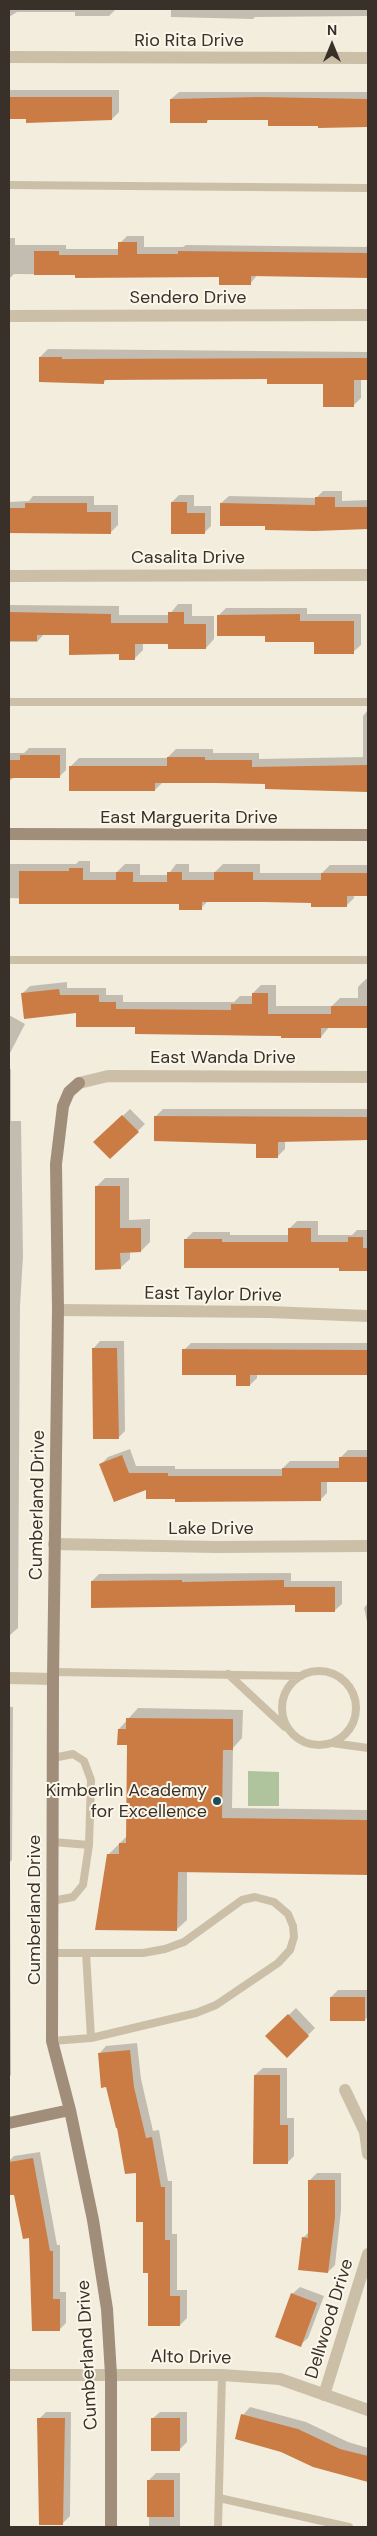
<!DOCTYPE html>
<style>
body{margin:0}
#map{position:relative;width:377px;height:2536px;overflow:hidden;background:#f3eddd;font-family:"DM Sans",sans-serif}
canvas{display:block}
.frame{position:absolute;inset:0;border:10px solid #393129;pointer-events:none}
.north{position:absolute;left:307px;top:20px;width:50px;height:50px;-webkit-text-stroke:4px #fbf6ea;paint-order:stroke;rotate:0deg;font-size:14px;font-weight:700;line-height:20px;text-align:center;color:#393129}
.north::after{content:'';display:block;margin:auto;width:18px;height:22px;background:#393129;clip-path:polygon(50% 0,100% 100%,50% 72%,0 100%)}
</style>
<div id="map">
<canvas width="377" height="2536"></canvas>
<div class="frame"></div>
<div class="north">N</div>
</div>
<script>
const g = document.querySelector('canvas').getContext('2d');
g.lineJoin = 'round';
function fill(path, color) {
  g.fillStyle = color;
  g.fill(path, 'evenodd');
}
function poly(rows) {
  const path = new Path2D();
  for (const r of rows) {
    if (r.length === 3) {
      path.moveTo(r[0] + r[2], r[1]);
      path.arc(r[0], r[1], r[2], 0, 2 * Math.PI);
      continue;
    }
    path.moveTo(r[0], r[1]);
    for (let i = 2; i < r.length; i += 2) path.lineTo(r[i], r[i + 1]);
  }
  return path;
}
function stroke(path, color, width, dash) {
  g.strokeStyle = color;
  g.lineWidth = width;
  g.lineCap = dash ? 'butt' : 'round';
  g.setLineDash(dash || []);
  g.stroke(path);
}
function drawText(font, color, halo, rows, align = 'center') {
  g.font = font + ' "DM Sans",sans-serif';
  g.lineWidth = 4;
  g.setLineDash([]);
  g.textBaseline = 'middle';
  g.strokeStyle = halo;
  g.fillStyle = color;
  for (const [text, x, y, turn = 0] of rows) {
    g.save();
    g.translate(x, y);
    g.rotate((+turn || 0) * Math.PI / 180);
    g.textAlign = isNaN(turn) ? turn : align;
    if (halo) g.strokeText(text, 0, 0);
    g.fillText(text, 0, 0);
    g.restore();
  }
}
fill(poly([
 [248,1771,279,1772,279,1806,248,1806]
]), '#afc39c');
fill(poly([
 [9,9,116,9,109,16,75,16,75,12,17,12,9,17],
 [171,9,368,9,368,16,255,17,253,19,171,17],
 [9,90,119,90,119,112,112,119,9,118],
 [179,92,368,92,368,126,319,127,319,124,270,118,210,118,207,122,171,99],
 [127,236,144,236,144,247,183,247,186,245,366,247,368,245,368,277,257,275,250,284,221,276,14,274,9,279,9,238,15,238,15,245,66,245,66,249,120,249,120,243],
 [48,349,368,352,368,378,361,378,361,398,353,406,324,383,268,378,108,378,103,383,40,357],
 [323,491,342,491,342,501,368,500,368,528,315,529,266,525,221,503,229,496,316,498],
 [179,495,194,495,194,506,211,506,211,526,204,533,172,502],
 [33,496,94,496,94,505,118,505,118,525,111,532,9,531,9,502,29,501],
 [178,604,192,604,192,616,214,616,214,639,206,648,169,643,143,643,143,650,134,659,70,633,45,633,37,642,10,642,9,646,9,605,119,606,119,615,169,615],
 [226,608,307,608,307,614,361,614,361,645,353,652,315,641,267,634,219,615],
 [368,710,368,791,267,788,267,783,163,782,155,790,71,766,79,758,167,758,176,749,213,749,213,753,259,753,259,759,363,757,363,716],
 [29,748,66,748,66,770,59,777,15,777,9,781,9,753,24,753],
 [79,861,90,861,90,872,117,872,125,864,140,864,140,875,168,875,176,864,189,864,189,872,215,872,223,864,260,864,260,873,322,873,330,865,368,865,368,894,354,894,354,898,346,906,313,901,209,900,201,908,180,903,9,898,9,864,76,864],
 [366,979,368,979,368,1027,329,1027,321,1037,136,1033,136,1026,77,1012,22,994,30,986,67,982,67,988,106,988,106,995,123,995,123,1002,234,1002,240,996,253,996,253,993,261,985,276,985,276,1006,332,1006,340,998,358,998,358,987],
 [9,1015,25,1024,9,1055],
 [9,1069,11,1069,11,1121,21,1121,23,1256,20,1306,18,1628,10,1635],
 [130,1109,145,1124,110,1158,95,1142],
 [163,1109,368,1109,368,1140,285,1141,285,1149,278,1156,258,1142,156,1116],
 [105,1178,129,1178,129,1220,150,1219,150,1242,141,1251,130,1251,130,1259,120,1268,96,1187],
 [297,1221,318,1221,318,1235,352,1235,357,1230,368,1230,368,1270,340,1270,340,1267,185,1240,193,1232,230,1232,230,1235,289,1235,289,1229],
 [100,1341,124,1341,125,1431,118,1438,93,1349],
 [191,1343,368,1343,368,1373,257,1374,257,1378,250,1385,237,1374,184,1350],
 [130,1449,136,1466,175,1466,175,1469,282,1469,290,1461,341,1461,341,1457,348,1450,368,1450,368,1481,327,1481,327,1493,320,1500,176,1498,147,1488,101,1464,108,1457],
 [291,1573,291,1581,342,1581,342,1604,334,1611,296,1604,92,1581,99,1574],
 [368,1603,368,1626,364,1608],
 [9,1707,13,1707,12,1860,10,1862,11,2075,9,2077],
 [138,1708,243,1710,242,1738,233,1748,232,1808,368,1810,368,1874,187,1871,187,1920,176,1930,108,1855,127,1836,128,1744,119,1729],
 [338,1990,368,1990,368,2016,365,2020,331,1997],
 [296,2008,315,2028,287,2056,267,2036],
 [137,2043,141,2079,153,2131,159,2130,168,2181,172,2181,172,2234,177,2234,177,2290,187,2290,187,2318,180,2325,149,2271,137,2171,118,2126,99,2054,106,2046],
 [263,2068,287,2068,287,2118,294,2118,294,2156,287,2163,255,2075],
 [40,2152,57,2245,60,2245,60,2292,66,2292,66,2323,59,2330,15,2193,11,2194,9,2178,9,2161,14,2156],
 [317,2173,341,2173,341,2210,335,2265,328,2272,303,2238,309,2232,309,2181],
 [300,2287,324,2296,308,2338,300,2345,292,2294],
 [250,2407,306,2422,348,2442,368,2448,368,2481,314,2466,243,2415],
 [46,2412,71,2412,70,2516,63,2523,39,2419],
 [160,2412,187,2412,187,2442,180,2449,152,2419],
 [156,2473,180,2473,180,2527,149,2527,149,2480]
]), '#0003');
fill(poly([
 [9,97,112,97,112,120,26,123,26,119,9,119],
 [259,97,368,99,368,127,318,128,318,126,268,126,268,120,207,120,207,123,170,123,170,99],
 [118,242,137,242,137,254,178,254,178,251,368,253,368,278,251,276,251,285,219,285,219,277,75,278,75,275,34,275,34,251,59,251,59,255,118,255],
 [39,357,62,357,62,359,368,358,368,380,354,380,354,407,323,407,323,384,267,384,267,379,104,380,104,384,39,382],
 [315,497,335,497,335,507,368,507,368,529,315,531,265,530,265,526,220,526,220,503,315,505],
 [171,502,187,502,187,513,205,513,205,534,171,534],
 [25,503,87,503,87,512,111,512,111,534,9,533,9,508,25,508],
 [9,612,111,614,111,623,168,623,168,612,184,612,184,624,206,624,206,649,168,649,168,644,135,644,135,660,119,660,119,654,69,655,69,635,37,635,37,641,9,641],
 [300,614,300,621,354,621,354,654,314,654,314,642,265,642,265,636,217,636,217,615],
 [20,755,60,755,60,778,9,778,9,760,20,760],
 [167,757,205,757,205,760,252,760,252,767,368,765,368,792,265,789,265,784,216,783,155,783,155,791,69,791,69,766,167,766],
 [69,868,83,868,83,880,116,880,116,872,133,872,133,882,167,882,167,872,182,872,182,880,214,880,214,872,253,872,253,880,321,880,321,873,368,873,368,896,347,896,347,907,311,907,311,903,263,902,202,902,202,910,179,910,179,904,19,904,19,871,69,871],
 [59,989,60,995,99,995,99,1002,116,1002,116,1009,231,1010,231,1004,252,1004,252,993,268,993,268,1014,331,1014,331,1006,368,1006,368,1028,321,1028,321,1038,281,1038,281,1036,135,1034,135,1027,76,1027,76,1013,24,1019,21,993],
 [122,1115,139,1132,110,1159,93,1142],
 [154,1116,368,1117,368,1140,278,1142,278,1158,256,1158,256,1144,154,1141],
 [95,1186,120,1186,120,1228,141,1228,141,1252,120,1253,121,1269,95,1270],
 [288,1228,311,1228,311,1242,348,1242,348,1237,363,1237,363,1248,368,1248,368,1271,339,1271,339,1268,184,1268,184,1239,222,1239,222,1242,288,1242],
 [92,1348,117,1348,119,1439,93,1439],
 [182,1349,368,1350,368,1375,250,1375,250,1386,236,1386,236,1375,182,1375],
 [122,1455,129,1473,168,1473,168,1476,282,1476,282,1468,339,1468,339,1457,368,1457,368,1482,321,1482,321,1501,175,1502,175,1499,146,1499,146,1490,114,1502,99,1464],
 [182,1580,182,1582,284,1580,284,1587,335,1587,335,1612,295,1612,295,1605,91,1608,91,1581],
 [126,1718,233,1719,233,1750,223,1750,222,1818,368,1820,368,1875,178,1872,177,1931,95,1930,107,1854,119,1854,119,1843,126,1843,127,1745,117,1745,118,1729,126,1729],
 [330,1997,365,1997,365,2021,330,2021],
 [288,2014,309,2036,287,2058,265,2036],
 [130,2050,134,2087,146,2138,152,2137,161,2187,165,2187,165,2240,170,2240,170,2296,180,2296,180,2326,148,2326,148,2273,143,2273,143,2222,136,2222,136,2173,125,2174,117,2128,116,2128,106,2087,101,2088,98,2053],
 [254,2075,280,2075,280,2125,288,2125,288,2164,253,2164],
 [33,2158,50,2251,53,2251,53,2299,60,2299,60,2331,32,2331,29,2238,23,2239,14,2195,10,2195,9,2185,9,2162],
 [308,2180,335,2180,335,2218,328,2273,298,2270,302,2237,308,2238],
 [291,2293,317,2303,301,2347,275,2337],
 [241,2414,298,2429,340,2449,368,2456,368,2482,313,2467,281,2452,235,2439],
 [37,2418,65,2418,63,2525,39,2525],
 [151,2418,180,2418,180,2451,151,2451],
 [147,2480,174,2480,174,2517,147,2517]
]), '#ca7c44');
stroke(poly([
 [9,185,368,188],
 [9,702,368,702],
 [9,960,368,960],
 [319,1708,37],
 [53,1672,301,1676],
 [228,1674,285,1727],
 [332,1743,368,1748],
 [53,1842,89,1845],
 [52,1901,73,1897,83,1885,89,1845,91,1780,84,1761,73,1754,53,1758],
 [86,1953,91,2038],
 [52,2041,91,2038,196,2013,216,2005,278,1963,290,1950,294,1937,293,1926,288,1914,274,1902,255,1897,242,1900,184,1942,165,1949,143,1953,53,1953],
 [219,2498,349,2527],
 [218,2527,222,2375]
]), '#ccbfa8', 8);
stroke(poly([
 [9,57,368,58],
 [9,316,368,315],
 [9,576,368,575],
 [79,1083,108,1076,368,1077],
 [58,1310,269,1312,368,1316],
 [54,1544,216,1547,368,1546],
 [9,1678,53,1679],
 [345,2090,365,2132,368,2154],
 [9,2375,222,2375,280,2379,368,2410],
 [324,2395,368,2254]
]), '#ccbfa8', 12);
stroke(poly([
 [9,834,368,835],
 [79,1083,69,1092,63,1106,56,1164,58,1310,53,1679,52,2041,70,2110,93,2220,107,2309,111,2375,111,2527],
 [9,2123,70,2110]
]), '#a08e7a', 12);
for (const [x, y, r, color] of [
 [217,1801,5,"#1c4d5c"]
]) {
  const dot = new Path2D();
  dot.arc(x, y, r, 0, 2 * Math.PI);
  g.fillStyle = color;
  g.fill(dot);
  stroke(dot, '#fbf6ea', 2);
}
drawText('18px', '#393129', '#fbf6ea', [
 ["Rio Rita Drive",189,41],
 ["Sendero Drive",188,298],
 ["Casalita Drive",188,558],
 ["East Marguerita Drive",189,818],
 ["East Wanda Drive",223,1058],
 ["East Taylor Drive",213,1295,1],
 ["Cumberland Drive",38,1505,-89],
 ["Lake Drive",211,1529],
 ["Cumberland Drive",35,1910,-90],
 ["Dellwood Drive",330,2319,-73],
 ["Cumberland Drive",88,2355,-93],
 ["Alto Drive",191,2358,1]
]);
drawText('18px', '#393129', '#fbf6ea', [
 ["Kimberlin Academy",207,1791],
 ["for Excellence",207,1812]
], 'right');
</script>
